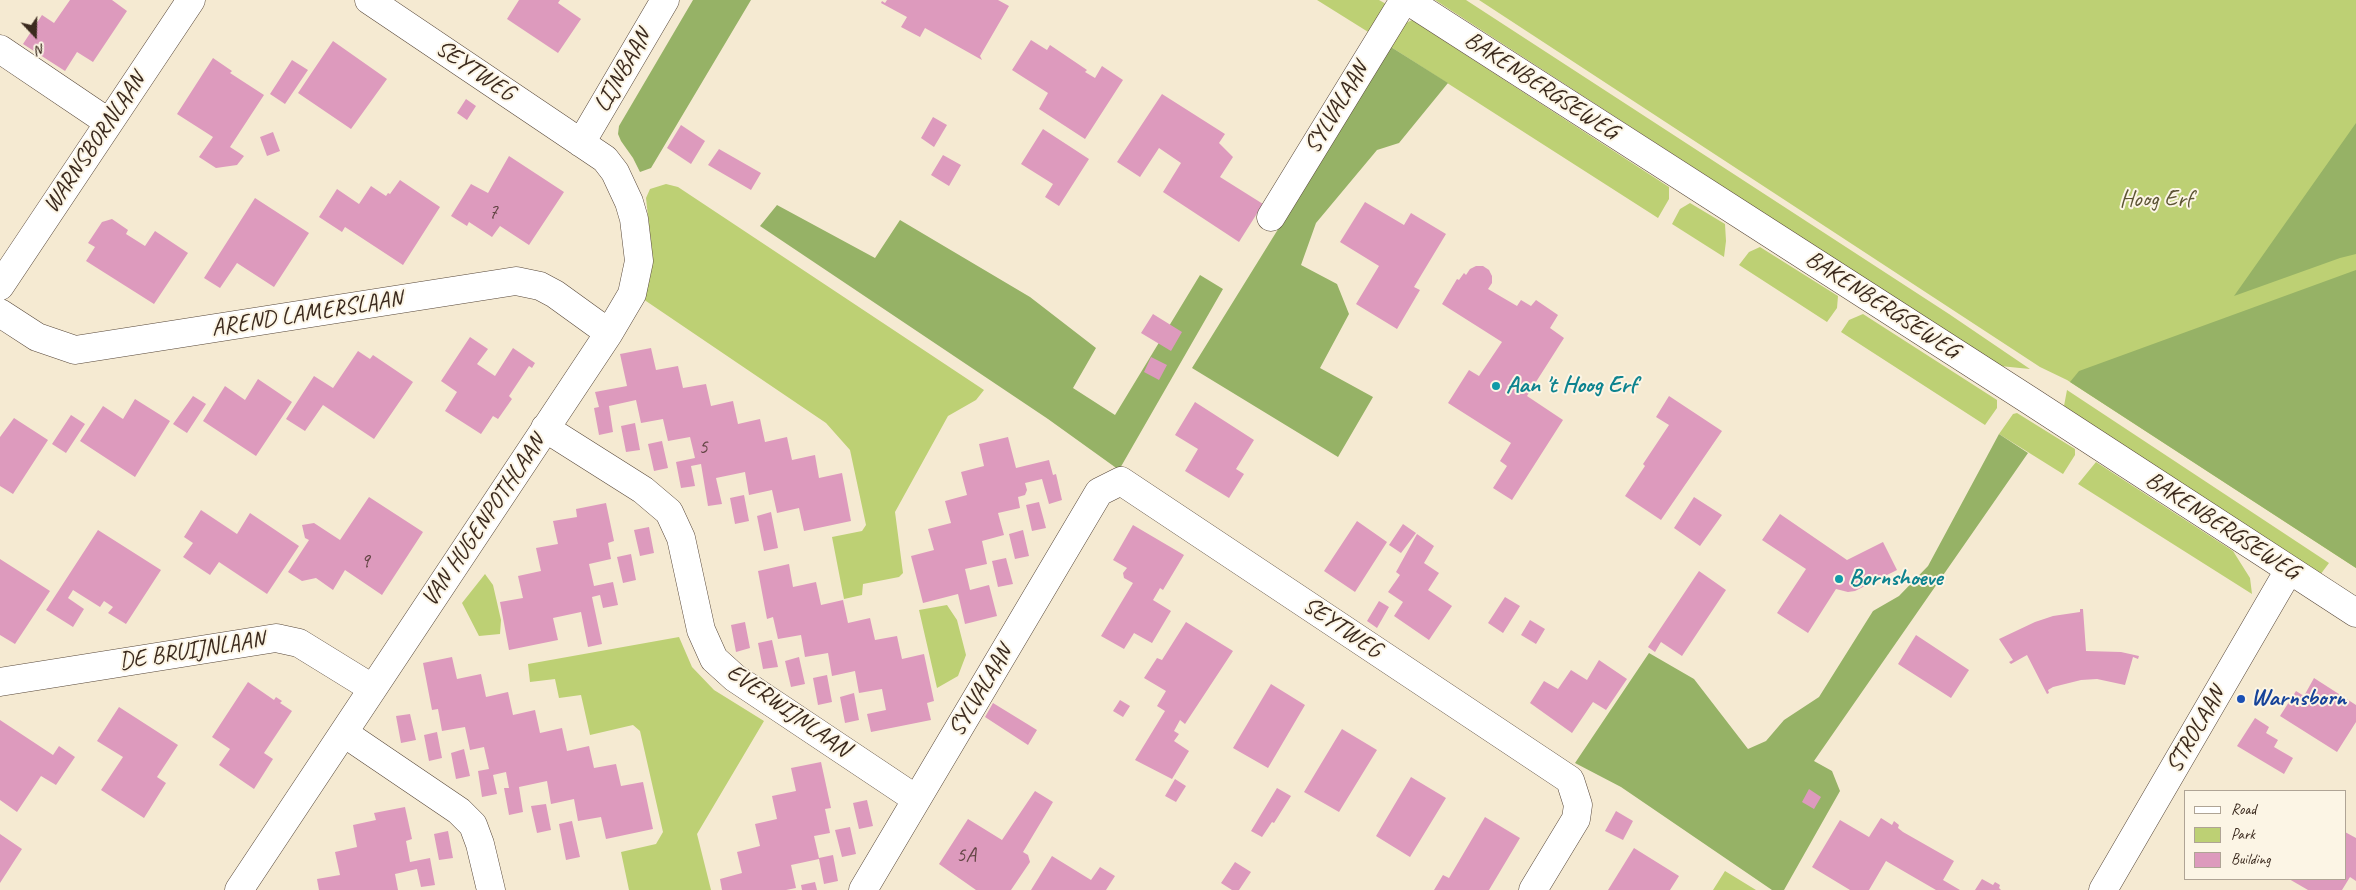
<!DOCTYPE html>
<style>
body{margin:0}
#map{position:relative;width:2356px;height:890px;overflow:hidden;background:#f5ead2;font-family:Caveat,sans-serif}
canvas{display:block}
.legend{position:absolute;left:2184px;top:790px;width:162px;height:90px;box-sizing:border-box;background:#fcf5e5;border:1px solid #afa495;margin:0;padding:6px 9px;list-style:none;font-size:15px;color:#3b2a1e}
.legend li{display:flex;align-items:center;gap:10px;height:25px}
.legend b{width:25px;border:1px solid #afa495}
.north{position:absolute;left:10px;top:10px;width:50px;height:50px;-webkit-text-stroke:4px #fcf5e5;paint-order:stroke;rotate:159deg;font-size:14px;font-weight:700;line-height:20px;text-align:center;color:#3b2a1e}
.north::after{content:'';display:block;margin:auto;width:18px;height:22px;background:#3b2a1e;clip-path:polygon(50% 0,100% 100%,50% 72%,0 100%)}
</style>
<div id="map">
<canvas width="2356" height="890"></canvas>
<ul class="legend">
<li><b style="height:6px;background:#fff"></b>Road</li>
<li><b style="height:14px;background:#bdd074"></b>Park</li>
<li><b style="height:14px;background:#dd9abd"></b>Building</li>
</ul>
<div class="north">N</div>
</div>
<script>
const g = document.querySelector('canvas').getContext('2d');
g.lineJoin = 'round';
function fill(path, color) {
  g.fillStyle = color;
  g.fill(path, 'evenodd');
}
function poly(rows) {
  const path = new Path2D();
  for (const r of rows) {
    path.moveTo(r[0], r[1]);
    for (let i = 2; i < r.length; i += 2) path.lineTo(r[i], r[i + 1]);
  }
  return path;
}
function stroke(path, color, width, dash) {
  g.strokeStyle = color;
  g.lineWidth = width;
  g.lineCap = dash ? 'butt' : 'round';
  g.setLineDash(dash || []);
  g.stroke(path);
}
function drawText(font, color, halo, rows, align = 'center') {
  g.font = font + ' Caveat,sans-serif';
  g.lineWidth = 4;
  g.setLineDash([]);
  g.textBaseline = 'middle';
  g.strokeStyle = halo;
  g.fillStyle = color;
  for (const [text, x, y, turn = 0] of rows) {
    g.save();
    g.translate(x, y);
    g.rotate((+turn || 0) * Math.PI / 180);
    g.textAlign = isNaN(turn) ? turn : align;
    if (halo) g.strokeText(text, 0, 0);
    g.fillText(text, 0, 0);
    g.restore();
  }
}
fill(poly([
 [1317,0,1379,0,1386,4,1373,35],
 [1435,0,1466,0,1949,314,2030,369,2000,366],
 [1479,0,2356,0,2356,568,2067,380,2040,367],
 [1412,20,1669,187,1669,199,1658,218,1391,47,1404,24],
 [666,184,678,187,984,390,976,400,948,416,895,512,903,573,899,577,863,584,862,595,844,599,832,537,862,531,866,525,850,450,826,423,643,299,650,278,652,253,646,198,650,189],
 [1690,203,1725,224,1726,241,1724,257,1672,224,1680,209],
 [1760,247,1838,296,1837,308,1827,322,1739,265,1749,252],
 [1863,314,1997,400,1997,408,1985,425,1841,332,1849,320],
 [2067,390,2329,563,2320,575,2064,406],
 [2017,413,2075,449,2075,455,2063,474,1999,434,2013,414],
 [2096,462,2233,551,2250,578,2252,594,2078,484],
 [485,574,493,585,501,620,500,634,479,636,462,603],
 [947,605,957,620,966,655,958,676,937,688,919,610],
 [679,637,692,667,714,690,764,721,697,834,711,890,629,890,621,852,656,844,663,832,640,731,633,725,590,735,581,695,559,698,555,679,530,682,528,664],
 [1725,871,1756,890,1713,890]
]), '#bdd074');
fill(poly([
 [693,0,751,0,654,163,651,168,640,172,633,158,621,141,618,134,619,126],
 [1391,47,1448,83,1399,143,1377,150,1316,223,1301,265,1337,284,1349,314,1320,368,1373,397,1338,457,1192,368],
 [2356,123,2356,254,2340,258,2234,296],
 [777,205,875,258,900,220,1030,297,1096,348,1073,388,1115,415,1200,275,1223,289,1119,470,1048,419,760,226],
 [2356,270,2356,568,2070,382,2079,371],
 [1999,434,2028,453,1814,761,1832,771,1840,791,1784,890,1772,890,1621,787,1575,763,1649,653,1694,679,1748,749,1766,741,1784,720,1819,697,1873,611,1899,596,1928,566]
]), '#96b266');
fill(poly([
 [70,0,112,0,127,11,93,62,77,52,65,71,23,44,42,15,54,23],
 [519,0,560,0,558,3,581,19,558,53,507,19],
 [887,0,998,0,1009,6,980,56,982,60,925,28,920,37,901,27,907,17,881,3,882,1,885,3],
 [1031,40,1047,50,1050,45,1087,70,1085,72,1095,78,1102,66,1123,80,1085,139,1039,109,1048,93,1012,70],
 [333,41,387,79,351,129,298,93],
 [213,58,232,71,230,73,264,95,230,147,244,156,237,165,216,168,199,157,213,137,177,114],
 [292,60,308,70,285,104,270,94],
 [1162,94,1225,134,1219,143,1233,157,1220,177,1263,204,1239,242,1163,192,1181,163,1159,148,1140,177,1117,162],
 [466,99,476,106,467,120,457,113],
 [933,117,947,125,934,147,921,138],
 [681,125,705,141,691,164,667,148],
 [1043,129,1089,159,1059,206,1045,197,1053,184,1021,164],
 [273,132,280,151,267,156,260,137],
 [719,149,761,173,751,190,708,165],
 [943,155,961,165,949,186,931,175],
 [509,156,564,192,529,245,500,226,492,237,469,222,467,226,451,216,471,184,488,193],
 [400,180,440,207,403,265,345,227,342,232,319,217,337,189,359,204,371,186,386,196,388,193,390,194],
 [255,198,309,233,274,287,237,263,220,288,204,278],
 [1365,202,1404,225,1411,213,1446,234,1414,287,1420,290,1397,329,1356,304,1379,266,1340,242],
 [112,219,128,230,126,234,145,246,155,231,188,253,154,304,86,261,95,247,88,243,102,222],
 [1476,266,1483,266,1489,270,1492,276,1492,283,1488,289,1517,306,1521,300,1531,306,1536,300,1558,315,1550,328,1564,338,1527,396,1563,420,1512,500,1493,488,1507,466,1500,461,1511,443,1448,403,1469,370,1479,376,1502,342,1442,304,1457,279,1459,280,1464,273,1466,275,1470,269],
 [1153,314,1182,332,1171,351,1141,333],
 [470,337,488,349,477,364,495,376,513,348,535,363,532,368,529,366,509,396,512,399,498,419,493,416,481,434,445,411,457,392,441,381],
 [651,348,656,370,678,366,683,388,706,384,711,406,733,401,738,424,760,419,765,442,787,437,792,460,815,455,819,478,842,473,851,521,804,531,799,508,777,513,772,490,749,495,745,472,716,478,722,504,708,506,701,464,691,466,695,486,681,488,676,462,695,458,690,437,668,441,663,419,641,423,636,400,609,406,613,432,599,435,594,408,599,407,595,392,627,386,620,354],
 [358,351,370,359,373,355,413,382,374,439,323,405,305,431,286,419,314,376,333,388],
 [1151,357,1167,365,1159,380,1144,372],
 [258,379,292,402,256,456,203,421,225,386,245,400],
 [193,396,206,404,187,433,173,424],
 [1669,396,1722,431,1661,520,1625,496,1645,466,1643,464,1669,425,1656,417],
 [135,399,170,421,135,477,80,441,103,406,123,419],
 [1195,402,1254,440,1236,469,1244,474,1229,498,1185,471,1198,449,1175,435],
 [71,415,85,424,66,453,52,444],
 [14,418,48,440,13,494,0,486,0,437],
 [635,423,640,450,626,452,621,426],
 [1008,437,1016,468,1049,460,1053,475,1056,474,1062,500,1049,504,1042,479,1025,483,1027,490,1025,495,1018,497,1020,508,998,513,1004,535,982,541,987,564,965,569,970,590,989,585,997,616,965,624,958,594,923,603,911,556,934,550,928,529,951,523,945,501,967,495,961,472,984,466,979,444],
 [662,441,668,468,654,471,648,444],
 [744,495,749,521,735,524,730,498],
 [369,497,423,532,382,595,345,570,333,590,316,578,302,581,288,572,309,540,305,538,302,525,314,523,340,540],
 [1694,497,1722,515,1700,546,1674,528],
 [1039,502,1046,528,1032,531,1026,505],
 [606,503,614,541,608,543,611,559,589,564,594,586,613,582,618,605,603,608,600,595,592,597,602,644,588,647,581,612,553,618,558,640,509,650,500,602,523,598,518,576,541,571,536,548,558,544,553,521,577,517,576,509],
 [201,510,237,534,250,513,299,546,267,594,219,562,210,575,183,557,193,543,184,537],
 [771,512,778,548,764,551,757,516],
 [1780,514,1847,560,1883,542,1897,570,1855,591,1848,592,1836,589,1808,633,1777,613,1806,569,1762,540],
 [1357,521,1387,542,1355,592,1324,571],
 [1403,524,1416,533,1401,553,1389,545],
 [1133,525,1184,555,1163,590,1160,588,1153,600,1171,611,1152,643,1134,633,1124,649,1101,636,1133,583,1124,578,1123,573,1127,568,1113,560],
 [649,527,654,553,640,556,634,530],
 [98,530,161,570,126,624,108,613,113,607,104,601,100,607,73,590,68,598,84,609,73,627,46,610],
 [1023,530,1029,556,1015,559,1009,534],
 [1417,534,1434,546,1424,563,1439,573,1428,590,1452,606,1429,640,1394,616,1403,602,1388,592,1400,575,1396,572],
 [631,554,636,580,623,583,617,557],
 [1006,558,1013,584,998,587,992,561],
 [0,559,50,591,15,644,0,635],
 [789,564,793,587,816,582,821,605,843,600,848,623,870,618,875,640,897,636,902,659,924,654,934,701,927,703,931,720,871,732,867,714,886,710,882,689,859,693,855,671,832,676,828,653,805,657,801,635,778,639,773,617,767,619,758,571],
 [1699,571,1726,590,1682,656,1661,642,1655,652,1648,647],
 [1505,597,1520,606,1503,633,1488,623],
 [1379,601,1389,607,1377,628,1367,621],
 [2080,609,2083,609,2086,651,2121,652,2139,656,2138,659,2133,657,2125,685,2097,679,2081,680,2053,687,2048,690,2049,693,2047,694,2027,655,2011,664,2009,662,2013,660,1999,639,2035,622,2053,616,2080,612],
 [1530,620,1545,629,1536,644,1521,635],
 [745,622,750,648,736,652,731,625],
 [1186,622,1233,651,1185,724,1180,720,1174,731,1179,734,1174,741,1189,751,1172,779,1135,760,1165,711,1157,706,1166,691,1144,678,1157,658,1162,660],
 [1916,635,1969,670,1951,698,1898,664],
 [772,640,778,667,763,669,758,643],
 [452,657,457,679,481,674,486,697,508,692,513,715,535,710,540,733,562,728,567,751,589,746,594,768,616,764,621,786,643,782,653,829,606,839,601,817,578,821,574,799,551,804,547,781,519,787,523,812,509,815,504,788,509,788,506,772,493,775,497,794,482,797,478,771,489,769,484,747,470,750,465,727,442,731,438,709,432,710,423,663],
 [799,657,805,684,791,687,785,661],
 [1599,660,1627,679,1606,710,1593,702,1572,733,1530,703,1544,681,1558,689,1571,670,1587,680],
 [827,675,832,702,818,705,813,678],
 [2314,678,2356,705,2356,722,2337,752,2280,716,2296,691,2304,696],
 [248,682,274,700,276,697,282,701,280,703,292,711,264,753,273,759,254,789,219,765,230,749,212,737],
 [1271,684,1305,705,1268,768,1233,748],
 [854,693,859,720,845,723,840,697],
 [1120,700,1130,706,1123,717,1113,711],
 [993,703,1037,730,1028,745,985,717],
 [119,707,178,745,157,777,166,783,144,818,101,790,123,757,97,741],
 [410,714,416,740,401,743,396,716],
 [2255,718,2269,727,2266,733,2278,740,2274,747,2293,758,2284,774,2237,746],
 [0,720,53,755,59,746,75,757,56,785,41,776,17,812,0,800],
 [1342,729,1377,750,1339,812,1304,792],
 [437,732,442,758,429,761,424,735],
 [464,749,470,776,456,779,451,753],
 [821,762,831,808,825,809,830,833,814,836,819,858,833,855,838,881,824,884,819,859,791,865,796,888,786,890,722,890,720,879,742,873,737,852,760,846,755,824,777,819,772,796,796,791,791,768],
 [1411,777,1446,798,1410,857,1376,836],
 [1175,779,1186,786,1176,802,1165,796],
 [1277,788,1291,796,1274,823,1272,822,1262,837,1251,831],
 [1809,789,1821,797,1814,809,1802,802],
 [1035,791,1053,802,1023,852,1028,855,1030,862,1011,890,976,890,939,864,968,819,1002,840],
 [867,800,873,826,859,829,853,803],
 [546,804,551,830,537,833,531,806],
 [405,807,412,839,406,841,410,862,430,858,435,885,421,887,417,869,395,874,398,890,319,890,317,879,340,875,335,852,357,847,353,825,376,820,374,813],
 [1616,811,1633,821,1623,840,1605,831],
 [1485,817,1520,838,1489,890,1434,890,1443,875,1449,878],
 [1881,818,1892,825,1894,821,1899,825,1898,828,1903,832,1954,861,1943,880,1960,890,1936,890,1886,861,1869,890,1850,890,1812,867,1840,820,1869,837],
 [572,821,580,857,566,860,559,824],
 [850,827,856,854,842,857,835,830],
 [448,831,453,858,439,860,434,834],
 [2345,832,2356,838,2356,881,2350,877,2342,890,2308,890,2289,879,2345,879],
 [0,834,22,849,0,883],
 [1634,848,1679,876,1670,890,1608,890],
 [1052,856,1091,880,1100,867,1115,876,1106,890,1031,890],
 [1235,862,1251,872,1239,890,1232,890,1221,883],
 [1982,879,1993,885,1995,882,2000,885,1999,888,2001,890,1975,890],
 [815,882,817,890,802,890,801,885]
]), '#dd9abd');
const minor = poly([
 [1407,0,2032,402,2356,613],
 [0,49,108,122],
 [581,143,665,0],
 [1271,217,1404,0],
 [0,286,191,0],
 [0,313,37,337,75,350,516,281,540,286,555,294,609,333],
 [545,428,643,490,669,512,681,538,701,630,714,659,735,678,916,799],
 [0,682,276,638,299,643,372,688],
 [344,733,459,811,473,825,480,844,491,890],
 [239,890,609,333,632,294,639,261,634,219,629,202,615,172,605,159,369,0],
 [863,890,1099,492,1121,481,1570,780,1578,805,1576,819,1533,890],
 [2103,890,2289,570]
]);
stroke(minor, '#574739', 29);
stroke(minor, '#fff', 28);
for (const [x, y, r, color] of [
 [1496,386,5,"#0f9aa8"],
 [1839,579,5,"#0f9aa8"],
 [2241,699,5,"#1a4fb4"]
]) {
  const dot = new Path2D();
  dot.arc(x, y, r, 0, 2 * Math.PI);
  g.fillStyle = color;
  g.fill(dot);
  stroke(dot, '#fcf5e5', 2);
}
drawText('21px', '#644646', null, [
 ["7",493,212],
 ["5",703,447],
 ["9",365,561],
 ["5A",966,855]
]);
drawText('24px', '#3b2a1e', '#fcf5e5', [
 ["SEYTWEG",475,71,34],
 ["LIJNBAAN",623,71,-60],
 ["BAKENBERGSEWEG",1541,86,33],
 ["SYLVALAAN",1337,108,-59],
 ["WARNSBORNLAAN",95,143,-56],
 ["BAKENBERGSEWEG",1882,305,33],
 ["AREND LAMERSLAAN",307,314,-9],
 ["VAN HUGENPOTHLAAN",484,521,-56],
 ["BAKENBERGSEWEG",2222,526,33],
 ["SEYTWEG",1342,628,34],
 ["DE BRUIJNLAAN",192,651,-9],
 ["SYLVALAAN",981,691,-59],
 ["EVERWIJNLAAN",788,711,35],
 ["STROLAAN",2196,730,-60]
]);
drawText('24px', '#5c5434', '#fcf5e5', [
 ["Hoog Erf",2156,200]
]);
drawText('bold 24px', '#0d838f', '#fcf5e5', [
 ["Aan 't Hoog Erf",1506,386],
 ["Bornshoeve",1849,579]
], 'left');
drawText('bold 24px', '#164399', '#fcf5e5', [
 ["Warnsborn",2251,699]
], 'left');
</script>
